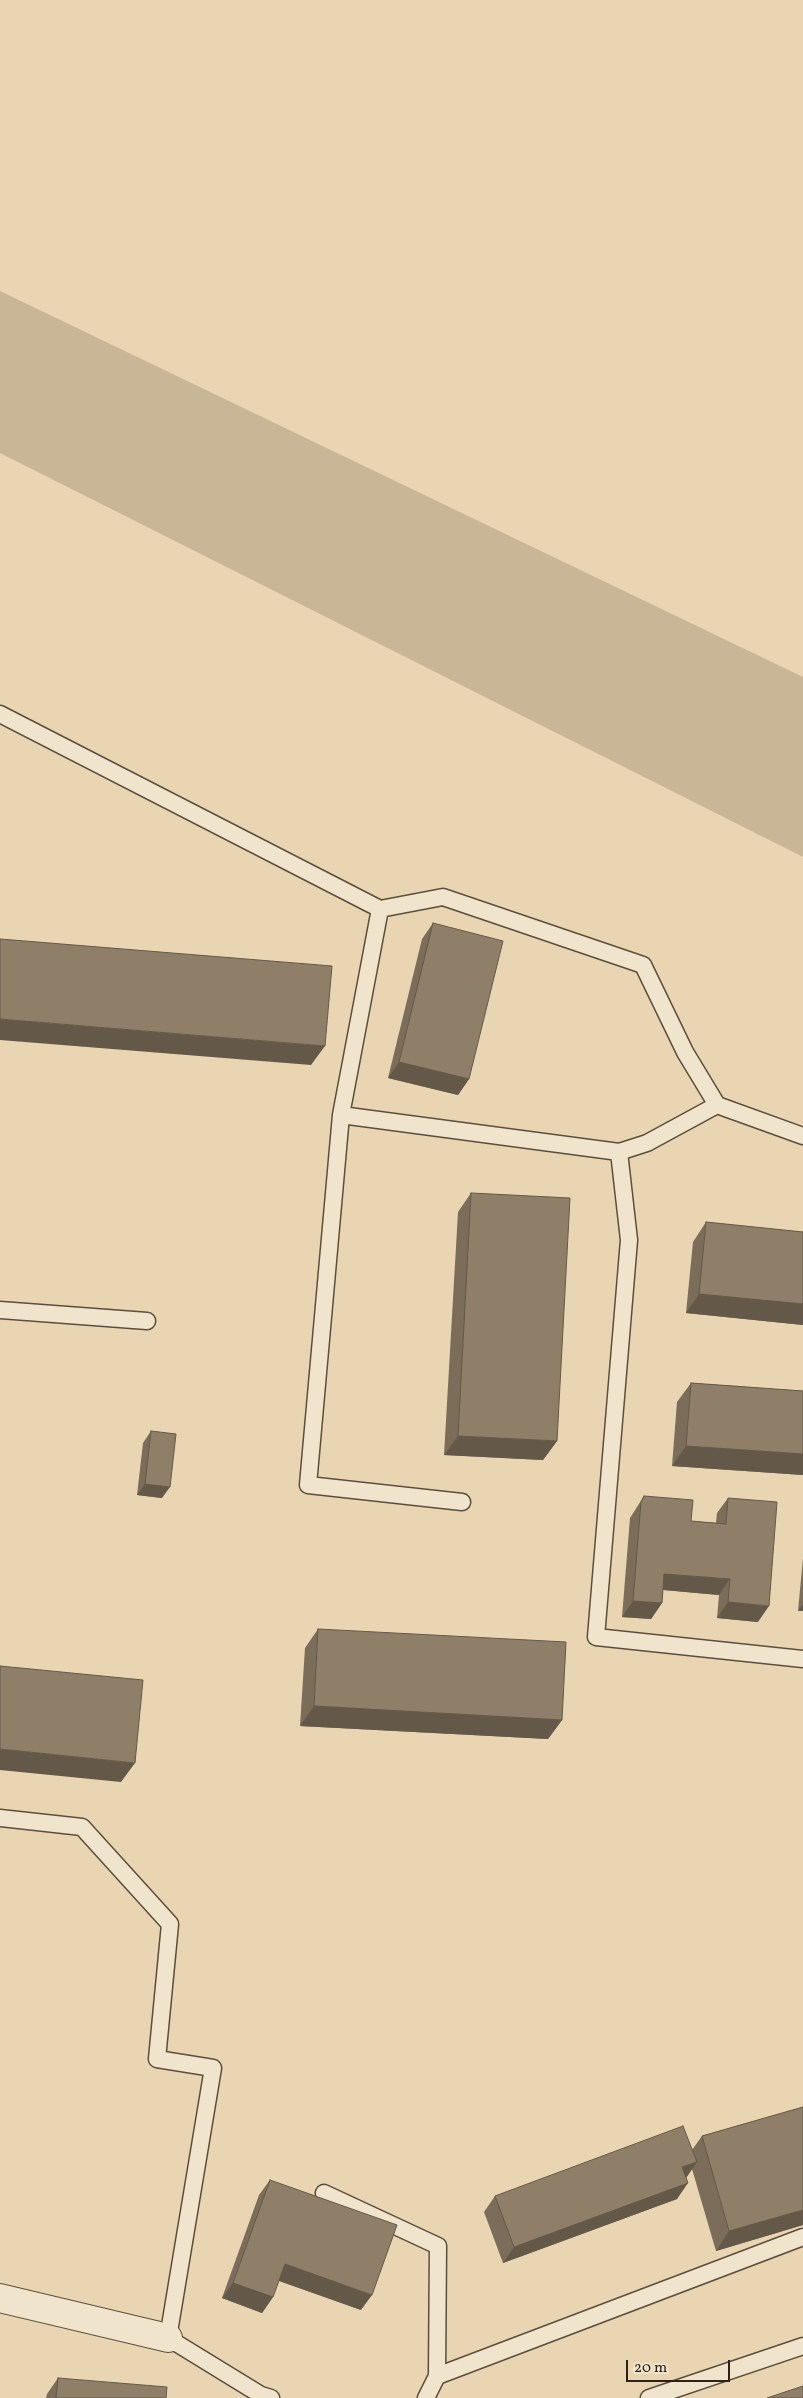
<!DOCTYPE html>
<style>
body{margin:0}
#map{position:relative;width:803px;height:2398px;overflow:hidden;background:#e9d5b1;font-family:Vollkorn,serif}
canvas{display:block}
.scale{position:absolute;left:626px;top:2360px;width:104px;height:22px;box-sizing:border-box;border:2px solid #2d2118;border-top:0;padding-left:6px;font-size:15px;line-height:18px;white-space:nowrap;color:#2d2118;-webkit-text-stroke:4px #f1e4cc;paint-order:stroke}
</style>
<div id="map">
<canvas width="803" height="2398"></canvas>
<div class="scale">20 m</div>
</div>
<script>
const g = document.querySelector('canvas').getContext('2d');
g.lineJoin = 'round';
function fill(path, color) {
  g.fillStyle = color;
  g.fill(path, 'evenodd');
}
function poly(rows) {
  const path = new Path2D();
  for (const r of rows) {
    path.moveTo(r[0], r[1]);
    for (let i = 2; i < r.length; i += 2) path.lineTo(r[i], r[i + 1]);
  }
  return path;
}
function stroke(path, color, width, dash) {
  g.strokeStyle = color;
  g.lineWidth = width;
  g.lineCap = dash ? 'butt' : 'round';
  g.setLineDash(dash || []);
  g.stroke(path);
}
fill(poly([
 [0,291,803,677,803,857,0,453]
]), '#c9b697');
const service = poly([
 [0,714,380,909,341,1115,619,1152,629,1240,596,1637,803,1659],
 [380,909,443,897,643,965,685,1052,717,1105,803,1136],
 [341,1115,308,1485,462,1502],
 [619,1152,647,1143,717,1105],
 [0,1310,147,1321],
 [0,1818,82,1827,170,1924,157,2059,213,2068,168,2338,261,2395,271,2398],
 [324,2193,438,2246,437,2376],
 [426,2398,437,2376,803,2237],
 [649,2398,803,2346]
]);
const minor = poly([
 [0,2298,168,2338]
]);
stroke(service, '#5c4e3e', 19);
stroke(minor, '#5c4e3e', 30);
stroke(service, '#f1e4cc', 16);
stroke(minor, '#f1e4cc', 28);
fill(poly([
 [433,923,469,1079,458,1095,388,1078,422,939],
 [471,1193,557,1441,543,1460,444,1455,458,1212],
 [706,1222,803,1232,803,1325,686,1313,693,1242],
 [691,1383,803,1391,803,1475,672,1466,677,1402],
 [151,1431,162,1498,137,1495,143,1443],
 [644,1496,691,1521,716,1523,717,1513,728,1498,758,1622,717,1618,719,1595,663,1590,662,1603,651,1619,622,1617,630,1518],
 [803,1558,803,1611,798,1611],
 [318,1629,562,1720,548,1739,300,1726,305,1648],
 [803,2107,803,2225,716,2251,692,2169,686,2178,677,2199,503,2263,484,2212,495,2196,692,2150,702,2136],
 [270,2180,361,2310,279,2281,273,2297,262,2313,222,2298,259,2195],
 [58,2378,166,2398,46,2398,47,2394]
]), '#7b6d59');
fill(poly([
 [0,1019,325,1046,311,1065,0,1040],
 [399,1062,469,1079,458,1095,388,1078],
 [699,1294,803,1304,803,1325,686,1313],
 [458,1436,557,1441,543,1460,444,1455],
 [686,1446,803,1454,803,1475,672,1466],
 [145,1484,170,1487,162,1498,137,1495],
 [664,1574,730,1579,719,1595,653,1589],
 [633,1601,662,1603,651,1619,622,1617],
 [728,1602,769,1606,758,1622,717,1618],
 [803,1604,803,1611,798,1611],
 [314,1706,562,1720,548,1739,300,1726],
 [0,1749,135,1763,121,1782,0,1770],
 [697,2162,686,2178,682,2167],
 [688,2183,677,2199,503,2263,514,2247],
 [803,2210,803,2225,716,2251,729,2231],
 [285,2264,372,2295,361,2310,274,2279],
 [233,2283,273,2297,262,2313,222,2298]
]), '#645949');
const building = poly([
 [433,923,503,941,469,1079,399,1062,433,923],
 [0,939,332,966,325,1046,0,1019,0,939],
 [471,1193,570,1198,557,1441,458,1436,471,1193],
 [706,1222,803,1232,803,1304,699,1294,706,1222],
 [691,1383,803,1391,803,1454,686,1446,691,1383],
 [151,1431,176,1434,170,1487,145,1484,151,1431],
 [644,1496,693,1500,691,1521,726,1524,728,1498,777,1502,769,1606,728,1602,730,1579,664,1574,662,1603,633,1601,641,1502,644,1496],
 [318,1629,566,1642,562,1720,314,1706,318,1629],
 [0,1666,143,1680,135,1763,0,1749,0,1666],
 [803,2107,803,2210,729,2231,702,2136,803,2107],
 [683,2126,697,2162,682,2167,688,2183,514,2247,495,2196,683,2126],
 [270,2180,397,2225,372,2295,285,2264,273,2297,233,2283,270,2180],
 [58,2378,167,2387,166,2398,56,2398,58,2378],
 [803,2386,803,2398,767,2398,803,2386]
]);
fill(building, '#8f7f68');
stroke(building, '#645949', 1);
</script>
